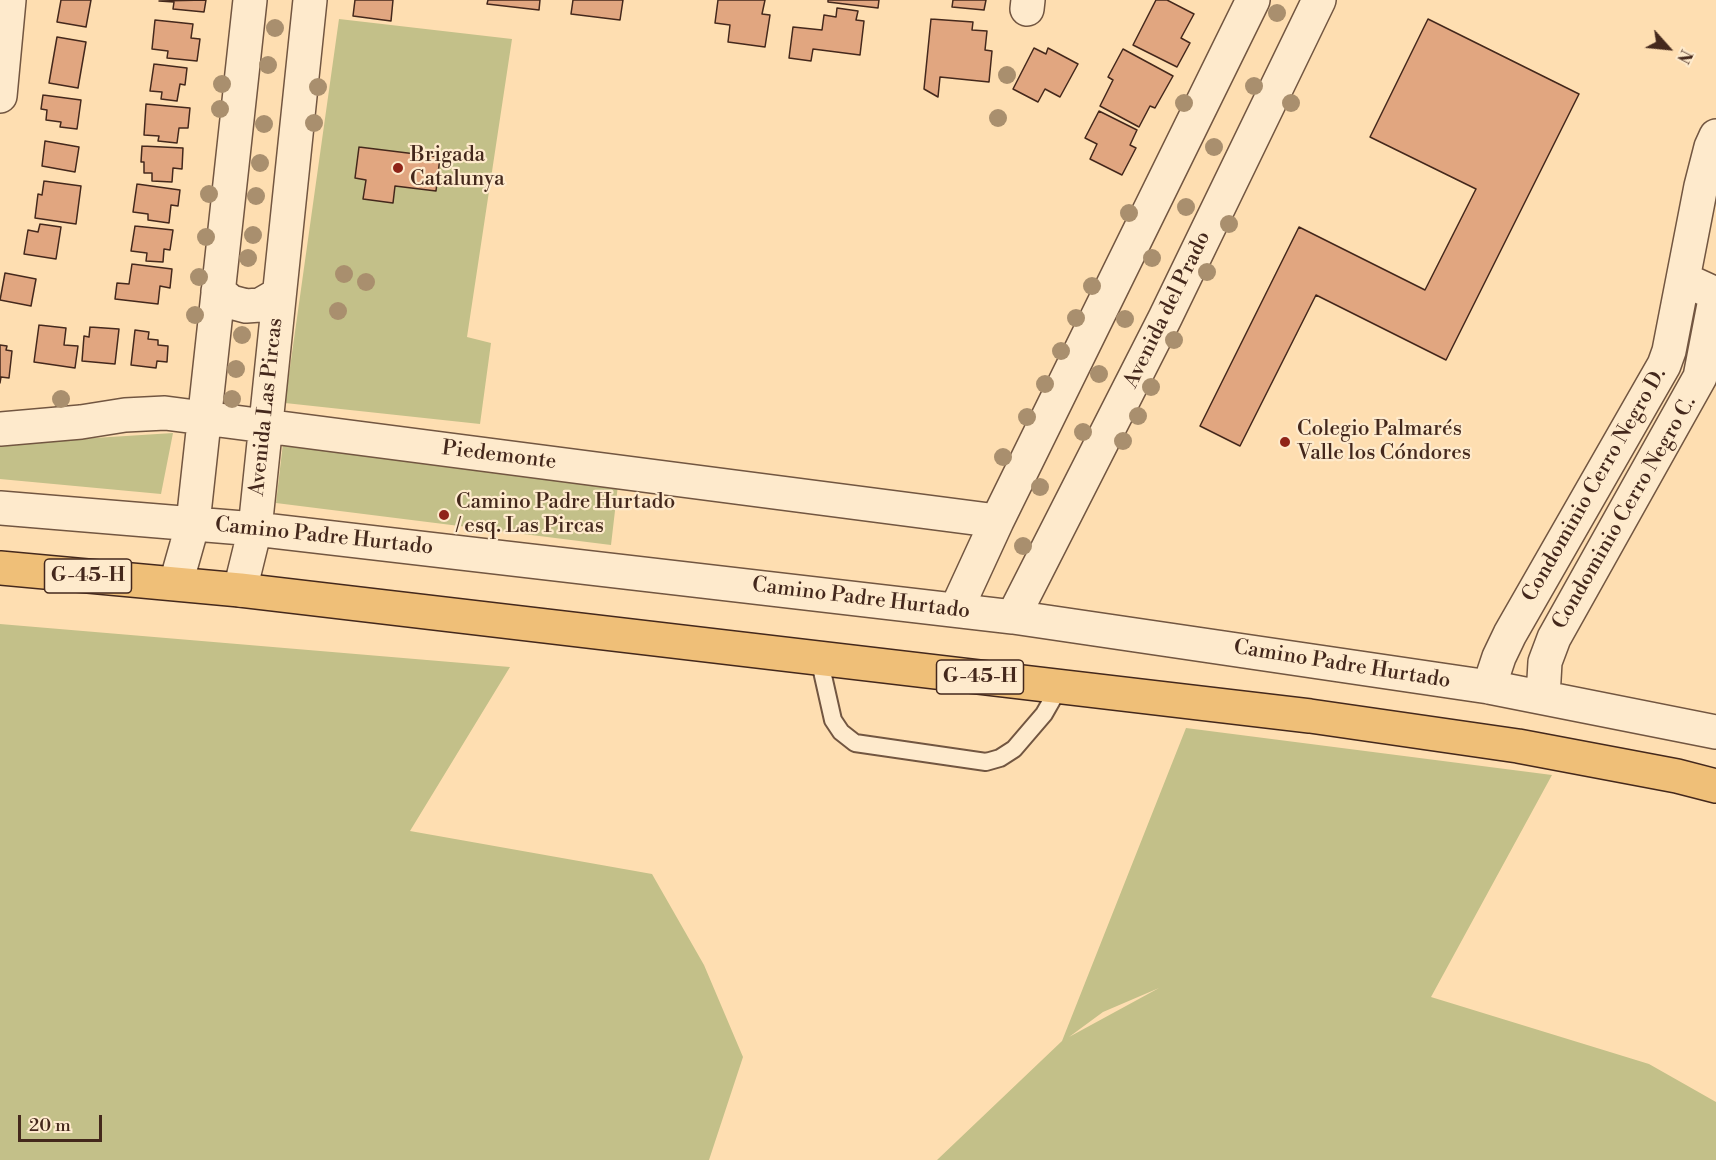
<!DOCTYPE html>
<meta charset="utf-8">
<style>
body{margin:0}
#map{position:relative;width:1716px;height:1160px;overflow:hidden;background:#fedeb1;font-family:"Libre Bodoni",serif}
canvas{display:block}
.north{position:absolute;left:1638px;top:18px;width:60px;height:60px;-webkit-text-stroke:4px #feeacc;paint-order:stroke;rotate:117deg;font-size:16px;font-weight:700;line-height:24px;text-align:center;color:#44281c}
.north::after{content:'';display:block;margin:auto;width:21px;height:27px;background:#44281c;clip-path:polygon(50% 0,100% 100%,50% 72%,0 100%)}
.scale{position:absolute;left:18px;top:1115px;width:84px;height:27px;box-sizing:border-box;border:3px solid #44281c;border-top:0;padding-left:8px;font-size:18px;line-height:21px;white-space:nowrap;color:#44281c;-webkit-text-stroke:4px #feeacc;paint-order:stroke}
</style>
<div id="map">
<canvas width="1716" height="1160"></canvas>
<div class="north">N</div>
<div class="scale">20 m</div>
</div>
<script>
const g = document.querySelector('canvas').getContext('2d');
g.lineJoin = 'round';
function fill(path, color) {
  g.fillStyle = color;
  g.fill(path, 'evenodd');
}
function poly(rows) {
  const path = new Path2D();
  for (const r of rows) {
    path.moveTo(r[0], r[1]);
    for (let i = 2; i < r.length; i += 2) path.lineTo(r[i], r[i + 1]);
  }
  return path;
}
function stroke(path, color, width, dash) {
  g.strokeStyle = color;
  g.lineWidth = width;
  g.lineCap = dash ? 'butt' : 'round';
  g.setLineDash(dash || []);
  g.stroke(path);
}
function drawText(font, color, halo, rows, align = 'center') {
  g.font = font + ' "Libre Bodoni",serif';
  g.lineWidth = 4.5;
  g.setLineDash([]);
  g.textBaseline = 'middle';
  g.strokeStyle = halo;
  g.fillStyle = color;
  for (const [text, x, y, turn = 0] of rows) {
    g.save();
    g.translate(x, y);
    g.rotate((+turn || 0) * Math.PI / 180);
    g.textAlign = isNaN(turn) ? turn : align;
    if (halo) g.strokeText(text, 0, 0);
    g.fillText(text, 0, 0);
    g.restore();
  }
}
fill(poly([
 [339,19,512,39,467,337,491,343,480,424,285,403],
 [173,433,161,494,0,479,0,444],
 [283,443,618,485,611,545,276,503],
 [0,624,510,667,410,831,652,874,704,965,743,1057,709,1160,0,1160],
 [1186,728,1552,775,1431,997,1649,1064,1716,1102,1716,1160,937,1160,1062,1041],
 [1159,988,1069,1037,1103,1012]
]), '#c3c089');
const building = poly([
 [61,0,91,0,86,27,57,22,61,0],
 [206,0,204,12,173,9,174,2,159,1,206,0],
 [355,0,393,0,391,21,353,16,355,0],
 [488,0,540,0,539,10,487,4,488,0],
 [573,0,623,0,620,20,571,14,573,0],
 [718,0,765,0,762,14,770,15,765,47,728,42,730,25,715,23,718,0],
 [828,0,879,0,878,8,828,2,828,0],
 [953,0,986,0,984,10,952,7,953,0],
 [1156,0,1167,0,1194,14,1181,38,1190,43,1177,67,1133,45,1156,0],
 [837,8,858,11,856,20,864,21,860,55,813,49,811,61,789,58,793,27,822,30,824,15,836,17,837,8],
 [931,19,973,22,972,30,987,31,985,50,992,51,989,82,940,77,938,97,924,89,931,19],
 [1428,19,1579,94,1446,360,1316,295,1240,446,1200,426,1299,227,1425,290,1476,189,1370,137,1428,19],
 [155,20,193,24,191,38,200,39,197,61,167,58,168,51,152,49,155,20],
 [57,37,86,42,78,88,49,83,57,37],
 [1034,48,1046,54,1048,48,1078,64,1060,97,1045,89,1038,102,1013,89,1034,48],
 [1123,49,1173,76,1155,108,1150,106,1139,127,1100,106,1113,80,1108,77,1123,49],
 [154,64,187,68,185,85,180,84,177,101,161,99,162,92,150,91,154,64],
 [43,95,81,100,77,129,60,127,61,122,46,120,47,110,41,109,43,95],
 [146,104,190,108,188,128,179,128,177,143,158,141,159,136,144,135,146,104],
 [1099,111,1137,130,1130,145,1136,148,1122,175,1090,159,1097,144,1085,138,1099,111],
 [45,141,79,147,75,172,42,166,45,141],
 [142,146,183,148,182,169,173,168,172,182,152,181,152,173,144,173,144,162,141,162,142,146],
 [359,147,440,157,436,191,395,186,393,203,363,199,366,180,355,178,359,147],
 [44,181,81,186,76,224,35,218,38,194,42,195,44,181],
 [137,184,180,190,178,206,171,205,169,223,148,220,148,214,133,212,137,184],
 [40,224,61,227,56,259,24,254,28,230,38,232,40,224],
 [135,226,173,230,170,250,164,249,163,262,146,261,147,253,131,251,135,226],
 [132,264,172,269,170,288,160,286,158,304,115,299,117,283,129,284,132,264],
 [5,273,36,279,31,306,0,300,5,273],
 [39,325,66,328,64,345,78,346,75,368,34,362,39,325],
 [90,327,119,329,115,364,82,361,84,336,89,337,90,327],
 [135,330,149,332,148,339,158,340,158,345,168,346,167,362,157,361,156,368,131,365,135,330],
 [0,345,7,346,6,350,12,351,9,378,1,377,0,383,0,345]
]);
fill(building, '#e1a680');
stroke(building, '#44281c', 1.5);
const lane = poly([
 [819,658,833,720,841,732,855,743,986,762,1000,758,1014,749,1044,714,1060,686]
]);
const street = poly([
 [1027,9,1028,0],
 [0,96,9,0],
 [218,291,231,302,246,306,260,305,279,294],
 [0,429,81,422,125,415,165,413,997,521],
 [0,508,255,529,1013,617,1489,687,1716,732],
 [176,583,193,523,250,0],
 [240,590,255,529,310,0],
 [956,610,997,521,1253,0],
 [1013,617,1165,318,1319,0],
 [1489,687,1499,657,1510,634,1664,365,1669,351,1701,186,1711,147,1716,136],
 [1543,697,1545,662,1554,638,1700,377,1716,294,1683,279]
]);
const primary = poly([
 [0,568,240,590,1310,716,1518,746,1677,776,1716,786]
]);
stroke(lane, '#725641', 20);
stroke(street, '#725641', 36);
stroke(primary, '#44281c', 36);
stroke(lane, '#feeacc', 16);
stroke(street, '#feeacc', 33);
stroke(primary, '#efbf78', 33);
g.fillStyle = '#a98f6e';
for (const [x, y] of [
 [1277,13],
 [275,28],
 [268,65],
 [1007,75],
 [222,84],
 [1254,86],
 [318,87],
 [1184,103],
 [1291,103],
 [220,109],
 [998,118],
 [314,123],
 [264,124],
 [1214,147],
 [260,163],
 [209,194],
 [256,196],
 [1186,207],
 [1129,213],
 [1229,224],
 [253,235],
 [206,237],
 [248,258],
 [1152,258],
 [1207,272],
 [344,274],
 [199,277],
 [366,282],
 [1092,286],
 [338,311],
 [195,315],
 [1076,318],
 [1125,319],
 [242,335],
 [1174,340],
 [1061,351],
 [236,369],
 [1099,374],
 [1045,384],
 [1151,387],
 [61,399],
 [232,399],
 [1138,416],
 [1027,417],
 [1083,432],
 [1123,441],
 [1003,457],
 [1040,487],
 [1023,546]
]) {
  g.beginPath();
  g.arc(x, y, 9, 0, 2 * Math.PI);
  g.fill();
}
for (const [x, y, r, color] of [
 [398,168,6,"#8f2418"],
 [1285,442,6,"#8f2418"],
 [444,515,6,"#8f2418"]
]) {
  const dot = new Path2D();
  dot.arc(x, y, r, 0, 2 * Math.PI);
  g.fillStyle = color;
  g.fill(dot);
  stroke(dot, '#feeacc', 2);
}
for (const [x, y, w] of [
 [88,576,87],
 [980,677,87]
]) {
  const box = new Path2D();
  box.roundRect(x - w / 2, y - 17, w, 34, 4.5);
  g.fillStyle = '#feeacc';
  g.fill(box);
  stroke(box, '#44281c', 1.5);
}
drawText('bold 20px', '#44281c', null, [
 ["G-45-H",88,576],
 ["G-45-H",980,677]
]);
drawText('21px', '#44281c', '#feeacc', [
 ["Brigada",410,156],
 ["Catalunya",410,180],
 ["Colegio Palmarés",1297,430],
 ["Valle los Cóndores",1297,454],
 ["Camino Padre Hurtado",456,503],
 ["/ esq. Las Pircas",456,527]
], 'left');
drawText('21px', '#44281c', '#feeacc', [
 ["Avenida del Prado",1168,310,-64],
 ["Avenida Las Pircas",267,407,-84],
 ["Piedemonte",499,456,7],
 ["Condominio Cerro Negro D.",1595,485,-60],
 ["Condominio Cerro Negro C.",1625,513,-60],
 ["Camino Padre Hurtado",324,537,6],
 ["Camino Padre Hurtado",861,599,7],
 ["Camino Padre Hurtado",1342,665,9]
]);
</script>
